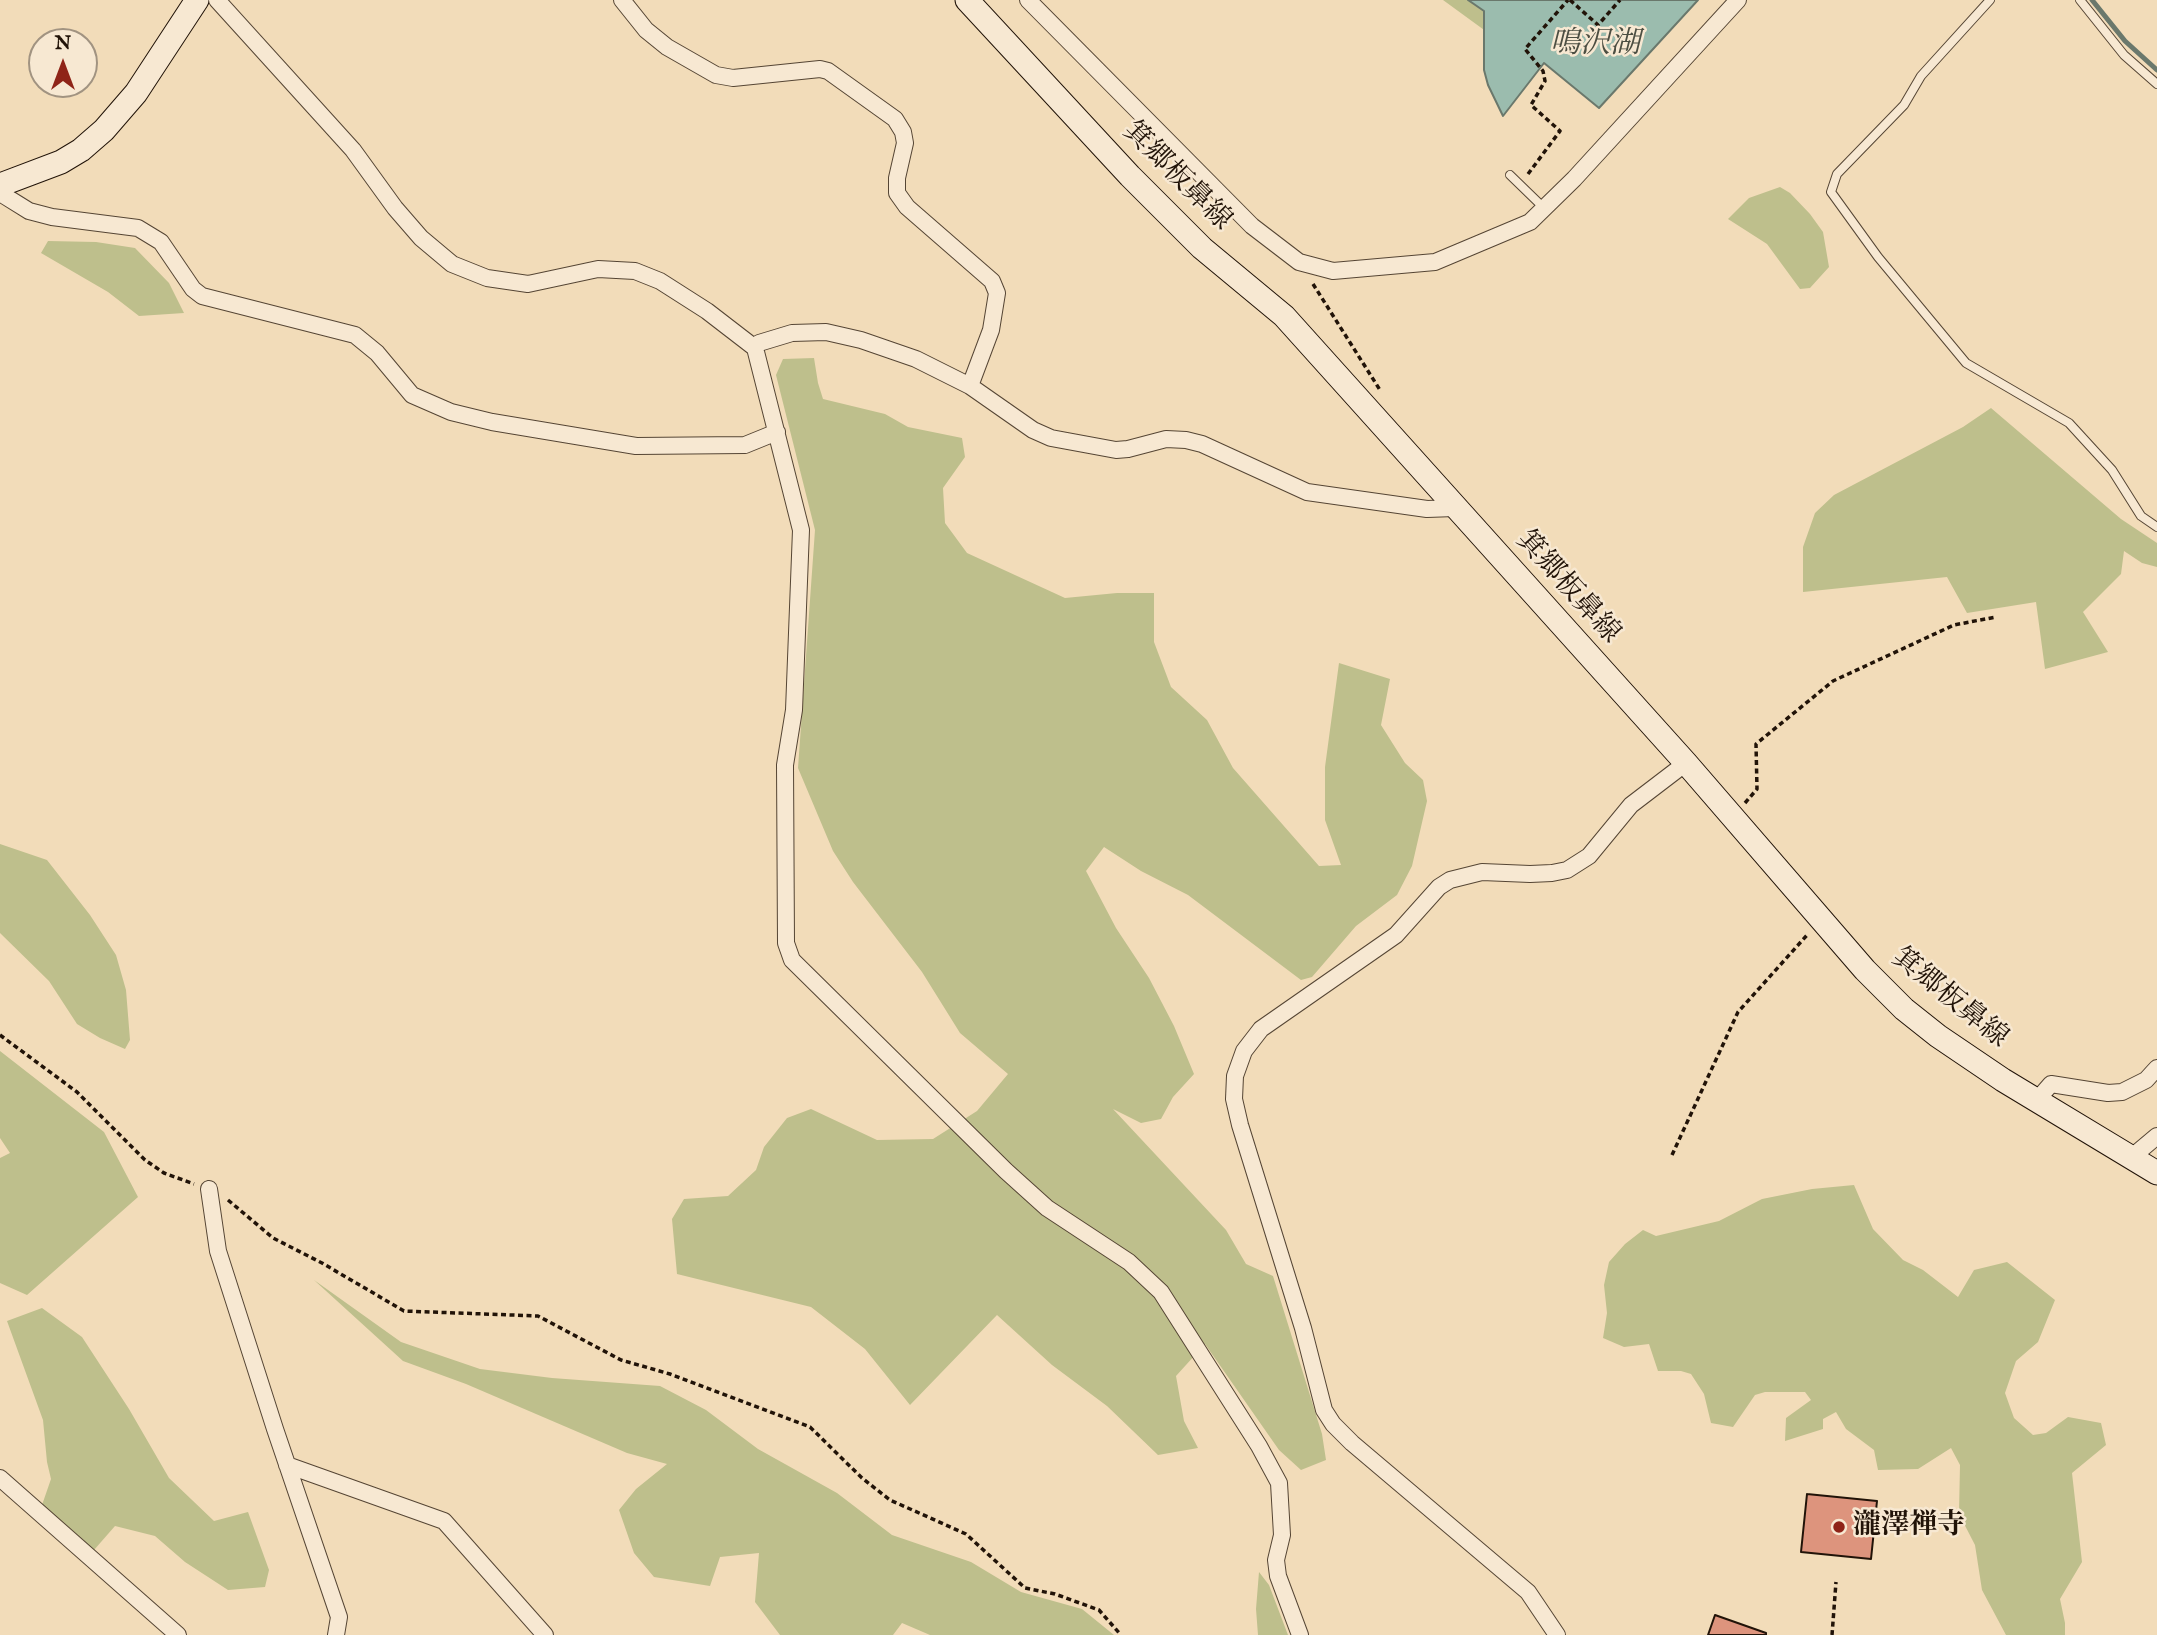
<!DOCTYPE html>
<meta charset="utf-8">
<style>
body{margin:0}
#map{position:relative;width:2157px;height:1635px;overflow:hidden;background:#f2dcb9;font-family:"IM FELL English",serif}
canvas{display:block}
.north{position:absolute;left:28px;top:28px;width:70px;height:70px;box-sizing:border-box;background:#f7e8d2;border:2px solid #a19381;border-radius:50%;rotate:0deg;font-size:19px;font-weight:700;line-height:28px;text-align:center;color:#211308}
.north::after{content:'';display:block;margin:auto;width:24px;height:32px;background:#8f2418;clip-path:polygon(50% 0,100% 100%,50% 72%,0 100%)}
</style>
<div id="map">
<canvas width="2157" height="1635"></canvas>
<div class="north">N</div>
</div>
<script>
const g = document.querySelector('canvas').getContext('2d');
g.lineJoin = 'round';
function fill(path, color) {
  g.fillStyle = color;
  g.fill(path, 'evenodd');
}
function poly(rows) {
  const path = new Path2D();
  for (const r of rows) {
    path.moveTo(r[0], r[1]);
    for (let i = 2; i < r.length; i += 2) path.lineTo(r[i], r[i + 1]);
  }
  return path;
}
function stroke(path, color, width, dash) {
  g.strokeStyle = color;
  g.lineWidth = width;
  g.lineCap = dash ? 'butt' : 'round';
  g.setLineDash(dash || []);
  g.stroke(path);
}
function drawText(font, color, halo, rows, align = 'center') {
  g.font = font + ' "IM FELL English","Noto Serif JP",serif';
  g.lineWidth = 5;
  g.setLineDash([]);
  g.textBaseline = 'middle';
  g.strokeStyle = halo;
  g.fillStyle = color;
  for (const [text, x, y, turn = 0] of rows) {
    g.save();
    g.translate(x, y);
    g.rotate((+turn || 0) * Math.PI / 180);
    g.textAlign = isNaN(turn) ? turn : align;
    if (halo) g.strokeText(text, 0, 0);
    g.fillText(text, 0, 0);
    g.restore();
  }
}
fill(poly([
 [1443,0,1468,0,1484,11,1491,35],
 [1780,187,1790,193,1810,214,1823,232,1829,267,1810,288,1800,289,1767,244,1728,219,1749,198],
 [48,241,96,242,135,248,169,283,184,313,139,316,108,292,41,253],
 [814,358,818,383,823,399,885,414,908,427,962,438,965,457,943,488,945,523,967,553,1065,598,1117,593,1154,593,1154,642,1171,687,1207,720,1233,768,1319,866,1341,865,1325,820,1325,767,1339,663,1390,679,1381,725,1405,763,1423,780,1427,801,1412,866,1397,895,1356,926,1312,977,1301,980,1188,895,1141,871,1104,847,1086,871,1116,928,1149,978,1174,1026,1194,1074,1173,1097,1161,1119,1141,1123,1113,1109,1226,1230,1246,1264,1273,1276,1322,1434,1326,1460,1301,1470,1279,1450,1205,1344,1176,1376,1184,1421,1198,1448,1158,1455,1107,1406,1052,1365,997,1315,910,1405,865,1349,811,1307,677,1274,672,1219,684,1199,728,1196,756,1170,764,1147,787,1118,811,1109,877,1140,933,1139,977,1111,1008,1074,960,1033,922,972,853,882,833,851,798,768,815,530,776,375,783,359],
 [1991,408,2121,519,2157,543,2157,567,2142,563,2124,551,2121,574,2083,612,2108,652,2045,669,2036,602,1967,613,1947,577,1803,592,1803,547,1815,513,1834,495,1963,427],
 [0,844,47,860,90,915,116,955,126,990,130,1040,125,1049,100,1038,77,1024,49,981,0,933],
 [0,1051,104,1132,138,1197,27,1295,0,1283,0,1158,10,1153,0,1138],
 [1854,1185,1873,1229,1903,1260,1923,1270,1958,1297,1974,1270,2007,1262,2055,1300,2038,1342,2016,1361,2005,1393,2014,1418,2033,1435,2046,1433,2068,1417,2101,1423,2106,1445,2072,1473,2082,1562,2060,1599,2065,1623,2065,1635,2006,1635,1982,1590,1975,1545,1959,1514,1960,1465,1951,1448,1918,1469,1878,1470,1874,1450,1846,1429,1836,1412,1823,1419,1823,1429,1785,1441,1786,1418,1811,1400,1805,1392,1765,1392,1755,1395,1733,1427,1711,1423,1704,1394,1691,1374,1681,1371,1658,1371,1649,1344,1624,1347,1603,1338,1607,1313,1604,1285,1609,1262,1625,1244,1643,1230,1656,1236,1719,1221,1762,1199,1812,1189],
 [314,1280,401,1342,480,1369,552,1378,660,1386,706,1410,758,1449,837,1493,892,1535,971,1562,1021,1592,1082,1609,1114,1635,930,1635,902,1623,893,1635,780,1635,755,1602,759,1553,720,1557,710,1586,654,1577,634,1553,619,1510,636,1489,667,1464,627,1453,466,1384,403,1361],
 [42,1308,82,1337,129,1409,169,1478,214,1521,248,1512,269,1570,265,1587,228,1590,185,1562,155,1536,115,1526,94,1550,42,1505,51,1479,47,1462,43,1420,7,1321],
 [1259,1572,1269,1585,1288,1635,1258,1635,1256,1609]
]), '#bebf8c');
const water = poly([
 [1468,0,1698,0,1599,108,1544,63,1503,116,1488,85,1484,70,1484,11,1468,0]
]);
fill(water, '#9bbcae');
stroke(water, '#6a786c', 2);
stroke(poly([
 [2092,0,2125,41,2157,70]
]), '#6a786c', 5);
const building = poly([
 [1807,1494,1877,1501,1871,1559,1801,1552,1807,1494],
 [1715,1615,1766,1633,1766,1635,1708,1635,1715,1615]
]);
fill(building, '#dd947d');
stroke(building, '#211308', 2);
const service = poly([
 [1990,0,1921,76,1904,105,1837,174,1831,192,1878,257,1966,363,2069,423,2112,470,2141,516,2157,527],
 [2080,0,2124,55,2157,84],
 [1510,175,1545,209]
]);
const minor = poly([
 [217,0,353,150,395,208,421,238,452,264,487,278,528,284,598,269,635,271,660,281,707,311,755,348],
 [622,0,646,30,667,47,716,75,733,78,820,69,828,71,895,119,903,132,905,143,897,178,897,193,907,207,992,281,997,293,991,330,970,386],
 [1028,0,1252,226,1299,262,1333,271,1435,262,1530,222,1574,179,1738,0],
 [0,193,29,211,52,217,138,228,161,242,193,289,202,296,355,335,377,353,412,395,451,412,492,422,636,446,745,445,777,432],
 [2037,1100,2051,1084,2108,1093,2122,1092,2146,1080,2157,1068],
 [2132,1157,2157,1136],
 [209,1189,218,1251,275,1429,339,1617,336,1635],
 [287,1465,444,1521,545,1635],
 [0,1478,178,1635],
 [1300,1635,1278,1576,1276,1560,1282,1535,1279,1483,1259,1446,1161,1292,1129,1262,1047,1208,1006,1171,792,960,786,943,785,765,794,710,801,530,755,348,759,343,792,333,826,332,861,340,916,359,970,386,1033,430,1051,438,1116,450,1128,449,1166,439,1186,440,1202,444,1307,492,1427,509,1455,508],
 [1557,1635,1528,1592,1352,1443,1333,1424,1324,1410,1303,1328,1240,1125,1234,1099,1235,1076,1244,1051,1261,1029,1396,935,1439,887,1450,880,1482,872,1530,874,1552,873,1567,870,1589,856,1631,805,1686,763]
]);
const secondary = poly([
 [967,0,1130,176,1202,248,1284,316,1686,763,1865,970,1904,1009,1938,1036,2003,1080,2157,1173],
 [0,185,61,162,81,150,104,130,136,93,197,0]
]);
stroke(service, '#554534', 10);
stroke(minor, '#554534', 18);
stroke(secondary, '#211308', 25);
stroke(poly([
 [1570,0,1598,25,1620,0],
 [1528,174,1560,131,1531,105,1545,81,1543,71,1525,49,1568,0],
 [1313,284,1380,390],
 [1745,803,1757,789,1756,744,1833,681,1954,625,1996,617],
 [0,1035,77,1092,145,1160,164,1173,194,1184],
 [1672,1155,1738,1012,1808,934],
 [228,1200,273,1238,322,1263,404,1311,538,1316,621,1360,670,1374,810,1427,862,1478,890,1500,966,1534,1025,1588,1055,1594,1099,1610,1121,1635],
 [1832,1635,1836,1582]
]), '#211308', 3.5, [5, 3.5]);
stroke(service, '#f7e8d2', 8);
stroke(minor, '#f7e8d2', 16);
stroke(secondary, '#f7e8d2', 23);
for (const [x, y, r, color] of [
 [1839,1527,7,"#8f2418"]
]) {
  const dot = new Path2D();
  dot.arc(x, y, r, 0, 2 * Math.PI);
  g.fillStyle = color;
  g.fill(dot);
  stroke(dot, '#f7e8d2', 2.5);
}
drawText('28px', '#211308', '#f7e8d2', [
 ["箕郷板鼻線",1176,177,45],
 ["箕郷板鼻線",1567,588,48],
 ["箕郷板鼻線",1949,999,39]
]);
drawText('bold 28px', '#211308', '#f7e8d2', [
 ["瀧澤禅寺",1853,1527]
], 'left');
drawText('italic 30px', '#4c4e42', '#f7e8d2', [
 ["鳴沢湖",1595,46]
]);
</script>
